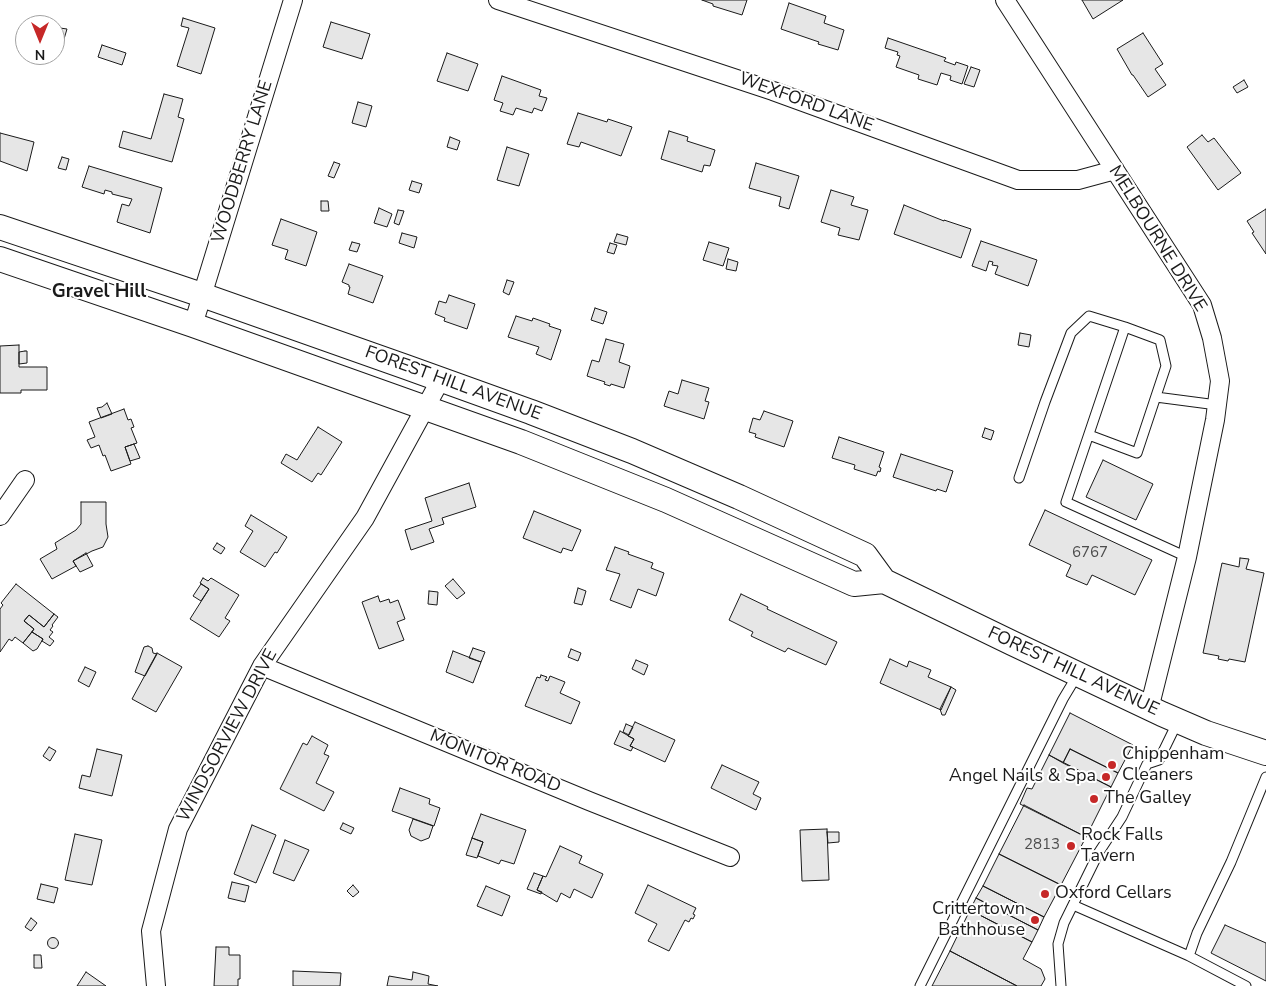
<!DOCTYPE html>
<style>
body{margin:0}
#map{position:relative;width:1266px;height:986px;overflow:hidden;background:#fff;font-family:"Nunito Sans",sans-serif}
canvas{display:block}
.north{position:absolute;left:15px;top:15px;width:50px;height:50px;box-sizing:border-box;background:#fff;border:1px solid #a3a3a3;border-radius:50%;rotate:180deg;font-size:14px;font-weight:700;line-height:20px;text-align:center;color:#1a1a1a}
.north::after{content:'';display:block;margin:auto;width:18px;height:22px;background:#c62828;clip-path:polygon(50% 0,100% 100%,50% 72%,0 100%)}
</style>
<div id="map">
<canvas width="1266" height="986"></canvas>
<div class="north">N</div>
</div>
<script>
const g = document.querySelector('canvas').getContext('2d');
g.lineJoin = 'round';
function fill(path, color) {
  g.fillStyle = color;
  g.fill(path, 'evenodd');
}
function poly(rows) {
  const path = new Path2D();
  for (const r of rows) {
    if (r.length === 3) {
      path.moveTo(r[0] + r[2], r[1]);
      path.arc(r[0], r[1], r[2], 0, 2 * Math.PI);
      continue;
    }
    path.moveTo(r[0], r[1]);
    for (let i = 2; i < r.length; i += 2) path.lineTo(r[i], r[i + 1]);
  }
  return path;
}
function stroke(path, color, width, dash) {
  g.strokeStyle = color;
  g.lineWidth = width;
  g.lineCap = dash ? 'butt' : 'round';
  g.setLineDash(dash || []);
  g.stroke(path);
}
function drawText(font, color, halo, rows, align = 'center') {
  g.font = font + ' "Nunito Sans",sans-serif';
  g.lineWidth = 4;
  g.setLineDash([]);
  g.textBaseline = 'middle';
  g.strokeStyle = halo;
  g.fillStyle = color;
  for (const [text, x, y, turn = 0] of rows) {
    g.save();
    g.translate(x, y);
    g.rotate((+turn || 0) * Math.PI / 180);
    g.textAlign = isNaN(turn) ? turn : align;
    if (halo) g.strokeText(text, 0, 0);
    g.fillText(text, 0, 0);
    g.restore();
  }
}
const building = poly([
 [702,0,747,0,742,15,713,6,713,4,702,0],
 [1082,0,1123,0,1093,19,1082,0],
 [789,3,826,16,824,23,844,30,838,50,818,44,819,42,781,29,789,3],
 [183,18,215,28,201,74,177,66,189,28,181,26,183,18],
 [331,22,370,34,362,59,323,47,331,22],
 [60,28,67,29,64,39,58,37,60,28],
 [1143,33,1163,64,1155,69,1166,85,1148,97,1133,75,1132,75,1117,49,1143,33],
 [888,38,946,58,944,61,955,65,956,62,968,66,962,84,950,80,951,76,941,73,937,85,918,79,919,75,896,67,900,56,897,55,898,52,885,48,888,38],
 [102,45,126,53,122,65,98,57,102,45],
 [447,53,478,64,468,91,437,81,447,53],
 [971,67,980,70,974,87,964,84,971,67],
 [502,76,541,90,539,96,547,98,542,111,534,108,532,113,516,108,513,115,500,111,503,103,494,100,502,76],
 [1244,80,1248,87,1237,93,1233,87,1244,80],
 [164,94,183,99,178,117,184,119,172,162,119,147,123,131,151,139,164,94],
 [358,102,372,106,366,127,352,123,358,102],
 [578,113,607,122,608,119,632,127,621,156,581,142,579,147,567,144,578,113],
 [669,131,688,137,687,141,715,150,710,166,704,165,702,172,661,159,669,131],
 [0,133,34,142,27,171,0,161,0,133],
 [1202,135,1208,142,1214,138,1241,173,1218,190,1187,147,1202,135],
 [450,137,460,141,457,150,447,147,450,137],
 [507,147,529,154,519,186,497,180,507,147],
 [62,157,69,159,66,170,58,168,62,157],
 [334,162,340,164,334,178,328,176,334,162],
 [756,163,799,176,789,209,779,206,781,197,749,188,756,163],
 [89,166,162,188,150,233,117,222,122,204,129,206,132,199,112,194,112,192,105,190,104,194,82,187,89,166],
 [412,181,422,184,419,193,409,190,412,181],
 [831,190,854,197,851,205,868,210,859,240,838,235,840,228,821,222,831,190],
 [321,201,328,201,329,211,321,211,321,201],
 [904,205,944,221,944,220,971,229,961,258,894,234,904,205],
 [379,208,392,214,387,227,374,223,379,208],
 [1266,209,1266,254,1252,233,1254,232,1247,221,1266,209],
 [398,210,404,211,399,225,394,223,398,210],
 [281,219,317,232,306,266,285,259,288,250,272,245,281,219],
 [402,233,417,237,414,248,399,243,402,233],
 [617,234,628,237,626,245,614,242,617,234],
 [981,241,1037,260,1028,286,995,274,998,266,992,265,993,262,989,261,986,271,972,266,981,241],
 [352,242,360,244,357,252,349,250,352,242],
 [709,242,729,248,723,266,703,260,709,242],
 [610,243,617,245,614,254,607,252,610,243],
 [728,259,738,262,736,271,726,269,728,259],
 [349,264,383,276,373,303,348,294,350,287,349,287,349,285,342,282,349,264],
 [507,280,514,282,509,295,503,292,507,280],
 [449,295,475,304,467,329,444,321,445,318,435,314,439,301,446,303,449,295],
 [595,308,607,312,603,324,591,320,595,308],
 [516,316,532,321,533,318,550,324,549,326,561,330,551,360,536,354,539,347,508,337,516,316],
 [1020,333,1031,335,1029,347,1018,345,1020,333],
 [606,339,624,344,619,362,630,366,624,388,611,384,610,386,604,384,605,382,587,376,592,360,599,362,606,339],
 [19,345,19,367,47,367,47,390,21,390,21,393,0,393,0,346,19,345],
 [25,351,27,351,27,363,19,364,19,352,25,351],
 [682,380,709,388,705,401,709,402,704,419,664,406,669,391,678,394,682,380],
 [107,403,112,414,101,418,97,408,102,407,107,403],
 [124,409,128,420,131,419,134,427,131,428,137,443,125,447,131,464,111,471,105,455,103,456,99,445,91,448,87,440,95,437,89,422,124,409],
 [764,411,793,421,784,447,755,437,756,434,749,432,753,418,760,420,764,411],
 [318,427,342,442,321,475,318,473,312,482,281,463,286,454,297,460,318,427],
 [985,428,994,431,991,440,982,437,985,428],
 [839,437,884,452,879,467,881,468,880,472,878,471,876,476,854,469,855,465,832,458,839,437],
 [134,444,140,458,130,461,125,447,134,444],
 [901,454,953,471,946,492,937,489,936,491,893,477,901,454],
 [1103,460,1153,484,1136,520,1086,497,1103,460],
 [469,483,476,507,442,518,444,524,429,529,434,542,411,550,405,530,432,521,425,498,469,483],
 [81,502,106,502,106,524,108,537,103,547,92,551,73,561,76,566,52,579,40,559,57,549,55,543,76,530,81,524,81,502],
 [1045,510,1152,560,1135,595,1092,575,1087,585,1066,576,1071,565,1029,545,1045,510],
 [534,511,581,530,572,551,563,548,561,553,523,538,534,511],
 [251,515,287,537,277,553,275,552,265,567,240,552,253,531,245,526,251,515],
 [217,543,225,548,221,554,213,549,217,543],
 [615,547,629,552,628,554,653,563,651,568,664,573,656,596,638,589,631,608,610,600,620,574,606,570,615,547],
 [86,553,93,566,80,572,73,561,86,553],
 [1240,558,1249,559,1246,569,1264,573,1245,662,1229,659,1228,661,1218,659,1219,656,1203,653,1222,563,1239,567,1240,558],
 [203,578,208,581,211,578,239,595,225,618,230,621,219,637,190,619,209,589,200,583,203,578],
 [453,579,465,593,457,599,445,586,453,579],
 [16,584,54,614,44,627,29,615,24,621,34,629,23,643,15,637,12,641,9,639,0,652,0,609,3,605,1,603,16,584],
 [201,584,209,589,201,601,193,596,201,584],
 [578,588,586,591,582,605,574,603,578,588],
 [429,591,438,592,437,605,428,604,429,591],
 [741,594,768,607,767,609,837,642,826,665,788,648,785,652,751,636,753,632,729,620,741,594],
 [378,596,380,602,389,599,390,603,398,600,405,619,397,622,404,640,379,649,362,602,378,596],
 [54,614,58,617,52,625,53,626,50,630,53,632,49,637,54,641,50,646,42,641,43,639,32,632,34,629,24,621,29,615,44,627,54,614],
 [32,632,43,639,37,649,33,651,23,643,32,632],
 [148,646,152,648,153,653,157,654,145,676,135,672,144,647,148,646],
 [473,648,485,652,481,662,469,658,473,648],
 [571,649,581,653,578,661,568,657,571,649],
 [453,651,481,662,473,683,446,672,453,651],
 [157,653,182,667,156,712,132,699,157,653],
 [890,659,907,667,909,661,931,670,928,677,951,687,941,710,880,683,890,659],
 [636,660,648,665,644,675,632,669,636,660],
 [85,667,96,672,89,687,78,681,85,667],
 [541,675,547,677,545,680,548,681,550,676,565,682,560,693,580,702,571,724,525,706,537,677,540,678,541,675],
 [951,687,956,690,945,715,942,715,940,709,951,687],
 [1070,713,1133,745,1118,773,1070,749,1063,763,1049,755,1070,713],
 [635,722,675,740,665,762,630,746,634,739,628,736,635,722],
 [626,724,633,727,629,735,623,732,626,724],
 [620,731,634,739,630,746,633,747,631,751,614,744,620,731],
 [312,736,328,745,324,754,329,756,316,783,334,792,324,811,280,789,303,743,307,745,312,736],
 [49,747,56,751,50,761,43,756,49,747],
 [97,749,122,755,112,796,79,788,82,775,90,777,97,749],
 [1070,749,1118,773,1111,787,1063,763,1070,749],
 [1049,755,1111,787,1086,837,1020,804,1027,788,1032,789,1049,755],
 [722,765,759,782,753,794,761,798,756,810,711,788,722,765],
 [400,788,430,799,429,804,440,808,434,826,392,811,400,788],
 [1024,805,1086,837,1061,885,999,854,1024,805],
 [481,814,526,830,514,864,501,860,499,864,478,856,483,842,472,838,481,814],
 [413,819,433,826,429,838,421,841,411,836,409,830,413,819],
 [343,823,354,828,351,834,340,829,343,823],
 [252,825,276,835,256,883,234,874,252,825],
 [827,829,829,880,802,881,800,830,827,829],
 [827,832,839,832,839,842,828,843,827,832],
 [75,834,102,840,92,885,65,880,75,834],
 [472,838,483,842,477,858,466,855,472,838],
 [285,840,309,850,294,881,273,873,285,840],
 [560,846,582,856,579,863,603,874,592,898,574,889,570,898,561,893,557,902,537,890,543,876,546,877,560,846],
 [999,854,1061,885,1044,917,983,886,999,854],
 [534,873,543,876,537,890,542,892,541,894,527,889,534,873],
 [232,882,249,886,245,902,228,898,232,882],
 [41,884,58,888,54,903,37,899,41,884],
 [353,885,359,892,353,897,347,891,353,885],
 [648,885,696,908,693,914,695,915,693,919,691,918,689,922,685,920,669,951,648,941,657,924,635,913,648,885],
 [486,886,510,896,502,916,477,906,486,886],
 [983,886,1044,917,1038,930,976,898,983,886],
 [976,898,1038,930,1032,942,970,910,976,898],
 [970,910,1032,942,1023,959,1041,969,1045,979,1041,986,1017,986,950,951,970,910],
 [31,918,37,923,31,931,25,927,31,918],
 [1225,925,1266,943,1266,981,1211,953,1225,925],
 [53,943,5.5],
 [216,947,229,947,229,955,240,955,240,979,238,979,238,986,214,986,216,947],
 [950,951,1017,986,932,986,950,951],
 [34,955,41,955,42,968,34,968,34,955],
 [293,971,341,973,340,986,293,986,293,971],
 [86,972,106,986,77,986,86,972],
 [413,972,429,976,428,984,438,986,387,986,389,976,412,980,413,972]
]);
fill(building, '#e6e6e6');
stroke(building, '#1a1a1a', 1);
const service = poly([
 [1156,397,1217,405],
 [1089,435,1137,453,1166,366,1160,340,1125,327,1066,502,1187,557],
 [1019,478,1045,402,1071,333,1089,316,1125,327],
 [1073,905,1189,956,1246,986],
 [1189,956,1197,933,1231,862,1266,777],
 [920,986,1063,699,1078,674],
 [1061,986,1058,944,1064,923,1099,852,1122,817,1147,764,1159,760,1178,721]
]);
const minor = poly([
 [498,0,773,91,1018,180,1078,180,1115,170],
 [1005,0,1202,305,1212,338,1220,381,1215,420,1187,557,1149,709],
 [193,325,293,0],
 [0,516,25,480],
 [262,666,589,801,730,857],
 [156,986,151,931,178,829,262,666,365,518,441,379]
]);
const secondary = poly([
 [0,227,202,295,406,367,531,412,632,451,739,497,865,555,884,581,1012,643,1162,714,1206,733,1266,753],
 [0,259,193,325,521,442,666,500,854,584,884,581]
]);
stroke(service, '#1a1a1a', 11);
stroke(minor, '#1a1a1a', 20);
stroke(secondary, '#1a1a1a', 26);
stroke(service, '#fff', 9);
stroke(minor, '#fff', 18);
stroke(secondary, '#fff', 24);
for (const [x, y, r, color] of [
 [1112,765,5,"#c62828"],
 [1106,777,5,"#c62828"],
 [1094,799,5,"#c62828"],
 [1071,846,5,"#c62828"],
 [1045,894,5,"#c62828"],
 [1035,920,5,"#c62828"]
]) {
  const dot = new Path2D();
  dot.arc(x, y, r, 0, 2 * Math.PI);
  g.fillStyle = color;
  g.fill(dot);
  stroke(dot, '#fff', 2);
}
drawText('15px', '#4d4d4d', null, [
 ["6767",1090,553],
 ["2813",1042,845]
]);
drawText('18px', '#1a1a1a', '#fff', [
 ["WEXFORD LANE",806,103,20],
 ["WOODBERRY LANE",243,162,-73],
 ["MELBOURNE DRIVE",1157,239,58],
 ["FOREST HILL AVENUE",453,384,20],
 ["FOREST HILL AVENUE",1073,672,25],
 ["WINDSORVIEW DRIVE",228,736,-62],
 ["MONITOR ROAD",495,762,22]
]);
drawText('18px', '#1a1a1a', '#fff', [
 ["Chippenham",1122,755],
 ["Cleaners",1122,776],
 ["Angel Nails & Spa",1096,777,"right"],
 ["The Galley",1104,799],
 ["Rock Falls",1081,836],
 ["Tavern",1081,857],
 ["Oxford Cellars",1055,894],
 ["Crittertown",1025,910,"right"],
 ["Bathhouse",1025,931,"right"]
], 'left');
drawText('bold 19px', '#1a1a1a', '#fff', [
 ["Gravel Hill",99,292]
]);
</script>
